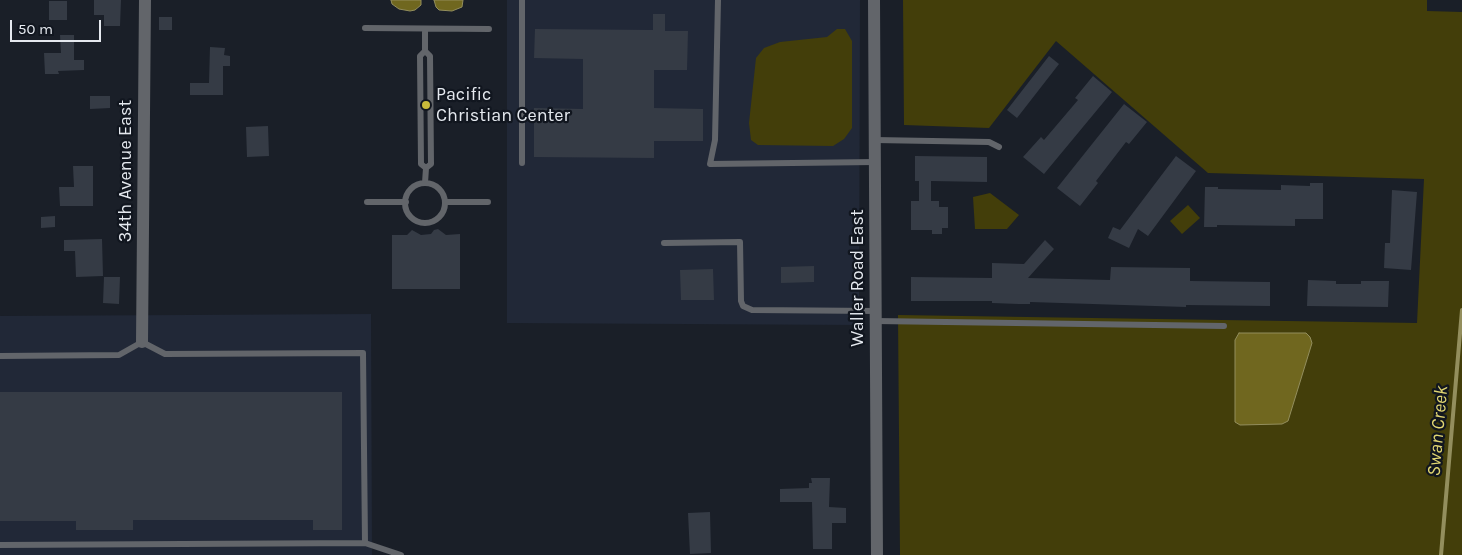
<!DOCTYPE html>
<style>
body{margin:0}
#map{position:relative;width:1462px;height:555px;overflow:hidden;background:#1a1f28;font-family:Karla,sans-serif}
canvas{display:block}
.scale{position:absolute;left:10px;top:20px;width:91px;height:22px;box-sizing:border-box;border:2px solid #e5e9ef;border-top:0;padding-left:6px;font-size:15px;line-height:18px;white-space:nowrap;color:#e5e9ef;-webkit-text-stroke:4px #11161f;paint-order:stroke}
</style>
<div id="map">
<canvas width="1462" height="555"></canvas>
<div class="scale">50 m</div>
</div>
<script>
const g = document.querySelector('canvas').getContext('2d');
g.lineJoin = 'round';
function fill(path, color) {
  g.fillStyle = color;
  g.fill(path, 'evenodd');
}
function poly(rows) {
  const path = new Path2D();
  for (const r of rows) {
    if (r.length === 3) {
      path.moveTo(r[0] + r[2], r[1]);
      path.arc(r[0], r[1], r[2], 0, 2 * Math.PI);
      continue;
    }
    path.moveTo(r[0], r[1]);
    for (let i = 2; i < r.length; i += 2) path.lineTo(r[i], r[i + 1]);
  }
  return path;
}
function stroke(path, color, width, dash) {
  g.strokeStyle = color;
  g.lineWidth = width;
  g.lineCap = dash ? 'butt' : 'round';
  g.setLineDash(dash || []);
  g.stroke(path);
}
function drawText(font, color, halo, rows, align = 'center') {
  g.font = font + ' Karla,sans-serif';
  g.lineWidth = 4.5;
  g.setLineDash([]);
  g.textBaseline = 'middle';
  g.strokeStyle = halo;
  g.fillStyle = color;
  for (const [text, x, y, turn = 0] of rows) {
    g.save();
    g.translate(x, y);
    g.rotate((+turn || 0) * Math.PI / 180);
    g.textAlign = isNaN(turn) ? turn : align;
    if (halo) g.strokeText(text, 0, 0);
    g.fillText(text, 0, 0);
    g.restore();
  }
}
fill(poly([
 [507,0,860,0,859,325,507,323],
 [371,314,372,555,0,555,0,316]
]), '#212837');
fill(poly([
 [903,0,1427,0,1427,11,1462,12,1462,555,900,555,898,315,1417,323,1424,179,1208,173,1056,41,989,128,904,125],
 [837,29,845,29,852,41,852,128,844,139,833,146,758,145,751,140,749,123,756,58,764,48,780,42,827,37],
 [990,193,1019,215,1007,229,975,229,973,197],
 [1188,205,1200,218,1182,234,1170,221]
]), '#433e0a');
const water = poly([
 [391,0,421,0,421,5,415,10,410,11,399,9,392,4,391,0],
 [434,0,463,0,462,7,452,11,439,10,436,7,434,0],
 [1239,333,1306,333,1310,337,1312,343,1288,421,1282,424,1240,425,1235,422,1235,340,1239,333]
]);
fill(water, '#70671f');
stroke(water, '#938e5d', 1);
stroke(poly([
 [1441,555,1462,310]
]), '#938e5d', 4);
fill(poly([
 [94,0,121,0,120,26,104,26,104,15,94,15],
 [49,1,67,1,67,20,49,20],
 [653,14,665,14,665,31,688,31,687,70,654,70,654,108,703,109,703,141,654,141,654,158,534,157,534,108,583,109,583,59,534,58,535,29,653,30],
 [159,17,172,17,172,30,159,30],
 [60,35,74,35,74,60,84,60,84,70,58,71,59,74,45,74,44,53,61,53],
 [210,47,225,48,224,55,230,56,230,66,223,66,223,95,190,95,190,83,209,83],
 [1049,56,1059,64,1017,118,1007,110],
 [1093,76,1112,92,1044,174,1023,157,1041,137,1044,140,1078,100,1075,98],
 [90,96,110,96,110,108,90,109],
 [1124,104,1147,122,1129,144,1126,142,1096,181,1098,183,1080,206,1057,188],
 [268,126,269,156,247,157,246,127],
 [915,156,987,157,987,182,931,181,931,201,939,201,939,207,948,207,948,228,942,228,942,234,932,234,932,230,911,230,911,201,919,201,919,181,915,181],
 [1176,156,1196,171,1148,236,1138,229,1129,248,1108,238,1113,227,1120,230],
 [73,166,93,166,93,206,60,206,59,187,74,187],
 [1310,183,1323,183,1323,219,1295,219,1295,226,1217,225,1217,227,1204,227,1205,187,1218,187,1218,189,1281,190,1281,185,1310,186],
 [1392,190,1417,192,1411,270,1384,268,1385,243,1390,243],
 [55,216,55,227,41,228,41,217],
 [438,229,446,235,460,234,460,289,392,289,392,235,407,235,412,230,421,235,431,234,434,230],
 [102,239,103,276,76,277,75,251,64,251,64,240],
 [1045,240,1054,249,1028,278,1110,280,1111,267,1190,268,1190,281,1270,282,1270,306,1186,305,1186,307,1030,302,1030,304,1019,304,992,303,992,301,911,301,911,277,992,278,992,263,1024,264],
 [814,266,814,282,781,283,781,267],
 [713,269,714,300,681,300,680,270],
 [104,277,120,277,119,304,103,303],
 [1308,280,1336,281,1336,284,1361,284,1361,281,1389,281,1388,307,1307,306],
 [0,392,342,392,342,530,313,530,313,520,133,520,133,530,76,530,76,521,0,521],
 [811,478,830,478,829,507,846,508,846,523,832,523,832,549,813,549,812,502,780,502,780,489,809,488,809,483,812,483],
 [710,512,711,553,690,554,688,513]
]), '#353b45');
stroke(poly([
 [522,0,522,163],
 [718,0,715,140,710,164,875,162],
 [365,28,489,29],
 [425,30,425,51,430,56,431,164,426,168],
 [425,51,420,56,421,164,426,168,425,183],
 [875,140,989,142,999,147],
 [425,203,20],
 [367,202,406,202],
 [445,202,488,202],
 [664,243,740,242,741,301,743,306,752,310,876,311],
 [876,321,1224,326],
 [0,356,119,355,142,342,165,354,363,353,365,543],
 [0,545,365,543,401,555]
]), '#62656a', 6);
stroke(poly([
 [142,342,145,0]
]), '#62656a', 12);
stroke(poly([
 [874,0,877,555]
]), '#62656a', 12);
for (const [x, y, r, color] of [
 [426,105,5,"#c9ba3a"]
]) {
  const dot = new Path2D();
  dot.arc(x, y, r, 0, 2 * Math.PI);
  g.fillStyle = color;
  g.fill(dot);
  stroke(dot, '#11161f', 2);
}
drawText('18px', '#e5e9ef', '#11161f', [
 ["Pacific",436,95],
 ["Christian Center",436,116]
], 'left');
drawText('18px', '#e5e9ef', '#11161f', [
 ["34th Avenue East",126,171,-90],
 ["Waller Road East",858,278,-90]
]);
drawText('italic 19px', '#e0d571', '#11161f', [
 ["Swan Creek",1438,431,-85]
]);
</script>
